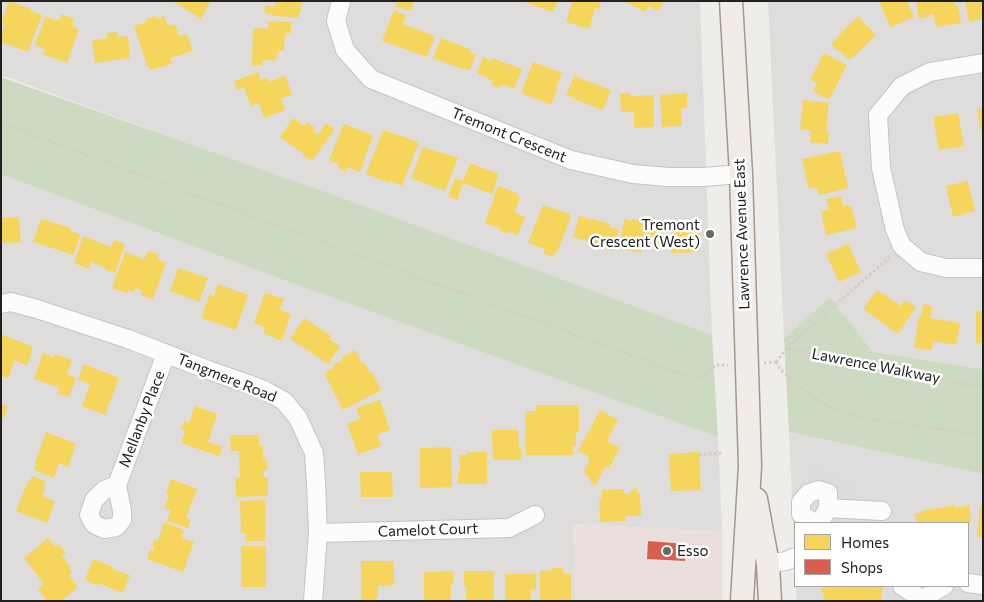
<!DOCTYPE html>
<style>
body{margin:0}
#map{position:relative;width:984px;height:602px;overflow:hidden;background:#efedea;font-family:Commissioner,sans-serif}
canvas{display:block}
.frame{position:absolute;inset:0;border:2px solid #212121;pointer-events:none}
.legend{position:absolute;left:794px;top:522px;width:175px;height:65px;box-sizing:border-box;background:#fff;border:1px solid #a6a6a6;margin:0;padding:6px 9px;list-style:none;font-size:15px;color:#212121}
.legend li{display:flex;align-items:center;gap:10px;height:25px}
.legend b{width:25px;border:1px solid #a6a6a6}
</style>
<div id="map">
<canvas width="984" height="602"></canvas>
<div class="frame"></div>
<ul class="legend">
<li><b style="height:14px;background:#f6d55c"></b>Homes</li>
<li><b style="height:14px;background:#d6604d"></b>Shops</li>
</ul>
</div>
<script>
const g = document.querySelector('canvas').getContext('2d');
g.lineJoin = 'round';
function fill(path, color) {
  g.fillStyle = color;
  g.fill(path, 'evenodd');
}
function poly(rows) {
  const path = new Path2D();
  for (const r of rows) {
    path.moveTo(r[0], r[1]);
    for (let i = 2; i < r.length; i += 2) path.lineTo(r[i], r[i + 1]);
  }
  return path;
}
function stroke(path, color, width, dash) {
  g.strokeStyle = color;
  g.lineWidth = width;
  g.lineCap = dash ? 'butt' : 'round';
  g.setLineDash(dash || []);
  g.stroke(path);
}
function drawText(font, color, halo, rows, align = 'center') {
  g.font = font + ' Commissioner,sans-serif';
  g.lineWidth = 5;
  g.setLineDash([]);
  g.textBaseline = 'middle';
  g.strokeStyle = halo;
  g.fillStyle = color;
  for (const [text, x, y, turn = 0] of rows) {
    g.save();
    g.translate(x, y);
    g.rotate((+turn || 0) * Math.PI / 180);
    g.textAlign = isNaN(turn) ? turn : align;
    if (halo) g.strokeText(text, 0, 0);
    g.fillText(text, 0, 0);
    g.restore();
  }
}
fill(poly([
 [1,1,700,1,712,335,1,75],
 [768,1,983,1,983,369,873,352,830,297,784,338],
 [1,173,718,437,722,532,573,524,576,601,1,601],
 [789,432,983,474,983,601,797,601,796,586,968,586,968,523,795,523,795,564]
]), '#dedddb');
fill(poly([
 [573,524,722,532,722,601,576,601]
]), '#ebdfde');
fill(poly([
 [809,461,834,472,845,481,859,484,856,506,831,505,806,486]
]), '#dddcdb');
fill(poly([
 [1,77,339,197,712,335,718,437,287,281,1,174],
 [830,297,873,352,983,369,983,474,789,432,784,338]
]), '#cddac2');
fill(poly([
 [9,1,31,9,31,11,42,15,28,52,1,42,1,35,5,24,1,23],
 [172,1,211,1,201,19],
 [276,1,303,1,298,18,273,16,273,15,264,13,266,5,274,7],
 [396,1,414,1,411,11,395,6],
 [527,1,558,1,553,12,526,3],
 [572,1,600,1,601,2,599,9,595,8,589,29,566,22],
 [624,1,664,1,658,11,648,6,645,12],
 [879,1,907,1,914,17,890,27],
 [916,1,954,1,955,6,958,5,961,23,936,27,933,14,928,15,929,17,919,19],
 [965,1,983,1,983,19,969,22],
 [394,10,406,15,403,24,435,36,427,57,382,41],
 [61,14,74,19,72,26,79,29,67,63,43,54,45,49,35,45,45,17,59,21],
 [156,16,157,19,164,16,168,26,175,24,179,36,187,34,193,51,170,58,172,64,150,70,148,65,147,66,134,26,147,22,146,19],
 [858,16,876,35,855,56,854,55,849,60,840,51,839,52,831,44],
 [268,21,291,22,291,33,285,33,284,51,277,51,276,61,263,60,262,65,252,65,253,28,268,29],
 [117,32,118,37,128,36,130,58,95,63,92,40,108,38,107,33],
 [441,38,470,49,469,52,476,54,470,70,463,68,462,69,433,58],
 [824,53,847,65,829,100,813,91,817,83,810,80],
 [483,57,491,61,492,58,522,69,514,89,501,84,500,88,491,85,493,81,477,73],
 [533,62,562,73,557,86,554,85,554,86,558,88,551,105,521,93],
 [258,72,261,80,268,77,269,82,285,75,292,95,281,99,285,110,264,118,259,103,251,106,244,87,237,90,234,81],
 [574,76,611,90,603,110,574,99,575,98,566,95],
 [620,93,630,93,630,96,654,95,654,127,634,128,634,112,621,112],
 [687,93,687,108,681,108,682,126,662,127,660,95],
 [803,100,829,103,826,131,829,131,828,144,810,142,811,131,800,129],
 [983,108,983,132,981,133,977,109],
 [958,113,964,146,939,150,933,117],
 [293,118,304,126,307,122,315,128,313,131,318,135,326,123,335,129,312,161,303,156,304,154,280,137],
 [344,124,373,135,360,172,348,167,346,172,338,168,339,164,329,160],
 [383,130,419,142,402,186,391,181,390,183,366,174],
 [423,147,440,153,440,152,458,158,445,191,411,178],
 [840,151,848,188,819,195,817,187,809,189,802,159],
 [470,163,499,174,492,194,463,183,457,200,448,197,455,178,463,181],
 [968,181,975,211,953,217,946,186],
 [498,186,517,193,516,195,520,197,515,212,525,217,518,235,508,232,507,234,499,231,500,228,485,223],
 [841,196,843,206,851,205,857,228,826,235,821,211,829,210,826,199],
 [543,205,570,214,570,216,571,216,557,253,555,253,553,257,543,253,545,249,528,243],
 [579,216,608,223,611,225,610,227,619,230,613,251,601,248,602,245,573,237],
 [19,217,21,242,1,243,1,218],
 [41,219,71,228,70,231,80,234,74,255,33,242],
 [624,219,632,221,632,219,663,224,660,245,644,243,642,253,626,250,628,239,621,238],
 [671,221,693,221,693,231,700,231,700,252,671,253],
 [83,236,111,247,114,240,125,244,115,273,105,270,106,268,91,262,89,269,74,263],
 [848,244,861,272,839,282,826,254],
 [148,251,159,255,157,259,166,263,153,299,141,295,142,291,135,288,134,292,128,290,127,293,112,288,125,252,144,259],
 [178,268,208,278,199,302,170,291],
 [218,284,248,295,236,330,201,318,210,294,214,296],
 [877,290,901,306,905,300,916,307,898,334,863,309],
 [265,293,281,298,281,297,284,298,280,310,291,314,282,341,263,333,265,328,254,323],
 [923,304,932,306,930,318,960,323,956,345,933,341,932,350,914,348,919,316,921,317],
 [976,311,983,311,983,343,976,343],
 [304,318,331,336,329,339,340,346,328,364,290,339],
 [1,334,33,347,27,366,15,360,8,378,1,376],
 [355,350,362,363,364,362,370,373,372,372,381,390,343,410,324,373,334,368,333,365,342,360,341,358],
 [43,353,54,357,55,354,72,360,67,374,76,378,69,397,58,394,60,388,34,379],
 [84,364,119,378,105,415,82,406,90,384,78,380],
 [380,400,390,430,377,435,381,446,358,454,347,424,360,419,356,408],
 [1,404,8,407,1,423],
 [536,405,579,405,579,432,576,432,576,446,573,446,573,455,526,455,525,411,536,411],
 [195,406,217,414,208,442,223,447,219,456,181,443,185,431,181,429,184,421,189,423],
 [600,410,618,420,607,441,620,448,609,468,606,466,596,484,594,486,584,471,589,461,588,456,578,451],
 [492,430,518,430,519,447,521,447,521,460,493,460],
 [46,432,76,444,68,467,59,463,54,478,34,470,36,464,35,463],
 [230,435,259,435,259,446,263,446,263,459,267,459,267,470,263,470,264,477,268,477,268,496,236,497,235,478,240,478,239,451,231,451],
 [451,447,452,487,420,488,420,448],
 [467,452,487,452,487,484,458,484,458,472,460,472,459,455,467,455],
 [699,452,701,490,671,491,669,454],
 [360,472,392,472,393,497,361,497],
 [32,476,46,481,43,487,46,487,42,496,55,501,47,523,16,511,28,481,30,482],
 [171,479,197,489,186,518,191,520,188,528,167,521,171,510,164,508,169,496,166,494],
 [637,488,637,493,640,493,641,516,625,516,626,521,600,522,599,499,602,499,602,490,624,489,624,494,631,493,631,489],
 [265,500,265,541,245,541,245,533,241,533,240,501],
 [955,505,955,508,969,505,971,523,918,523,914,514,922,513,921,511],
 [980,506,983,506,983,538,977,537],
 [164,522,184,530,181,538,194,542,183,572,147,559,150,549,153,551,154,546,152,545,154,540,158,541],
 [48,538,55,547,58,544,66,553,62,556,71,567,69,569,72,572,69,575,78,587,61,601,47,601,38,589,44,584,24,558],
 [241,546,266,546,266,587,241,587],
 [93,559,115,568,114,570,130,575,123,593,98,583,97,585,85,580],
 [361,561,394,561,394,585,378,586,378,598,375,598,375,601,361,601],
 [563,567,563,574,571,574,571,601,540,601,540,571,553,570,553,568],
 [453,571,453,584,451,584,451,601,424,601,424,572],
 [464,571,494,571,494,601,466,601,466,586,464,586],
 [505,574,536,574,536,589,531,589,531,601,505,601],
 [822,586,883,586,881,601,823,601,824,593,821,593]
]), '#f6d55c');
fill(poly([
 [648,541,686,544,685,561,647,559]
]), '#d6604d');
const minor = poly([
 [341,1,336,21,345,50,371,79,571,160,633,174,668,177,703,177,741,174],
 [983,63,930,72,902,86,878,115,881,168,895,230,902,246,921,262,946,268,983,268],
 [1,304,11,302,37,309,128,339,208,370,248,384,266,391,284,401,298,418,314,453,316,482,318,533,313,601],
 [117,485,122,511,122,520,116,527,104,529,94,524,89,515,94,500,104,490,117,485,166,354],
 [823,517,828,508,882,511],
 [814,523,801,514,801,502,809,493,819,490,828,493,828,508],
 [318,533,509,528,535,515],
 [768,564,786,561,795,557],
 [968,583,983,585],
 [902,586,923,600],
 [923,601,933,592,944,586]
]);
const major = poly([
 [731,1,741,174,750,466,742,601],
 [756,499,768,564,770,601]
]);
stroke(minor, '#c5c4c2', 20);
stroke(major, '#a39889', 25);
stroke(poly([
 [1,123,154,180,685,375,699,377,704,375,716,365,728,365],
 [787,348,891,256],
 [776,362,781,370,802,389,823,403,840,411,874,420,983,435],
 [776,362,787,348,883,370,983,387],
 [764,363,776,362],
 [699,455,721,453]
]), '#d6cac9', 3, [2.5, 2.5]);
stroke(minor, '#fdfcfc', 18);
stroke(major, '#f1ece7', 22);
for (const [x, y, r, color] of [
 [710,234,5,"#696867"],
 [667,551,5,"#696867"]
]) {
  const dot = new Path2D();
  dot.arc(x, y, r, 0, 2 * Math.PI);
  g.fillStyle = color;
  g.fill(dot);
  stroke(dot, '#fff', 2);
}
drawText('15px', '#212121', '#fff', [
 ["Tremont Crescent",509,135,22],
 ["Lawrence Avenue East",742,234,-92],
 ["Lawrence Walkway",876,366,11],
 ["Tangmere Road",227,378,22],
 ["Mellanby Place",142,419,-69],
 ["Camelot Court",428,530,-2]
]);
drawText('15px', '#212121', '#fff', [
 ["Tremont",700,225],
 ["Crescent (West)",700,242],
 ["Esso",677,551,"left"]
], 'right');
</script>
